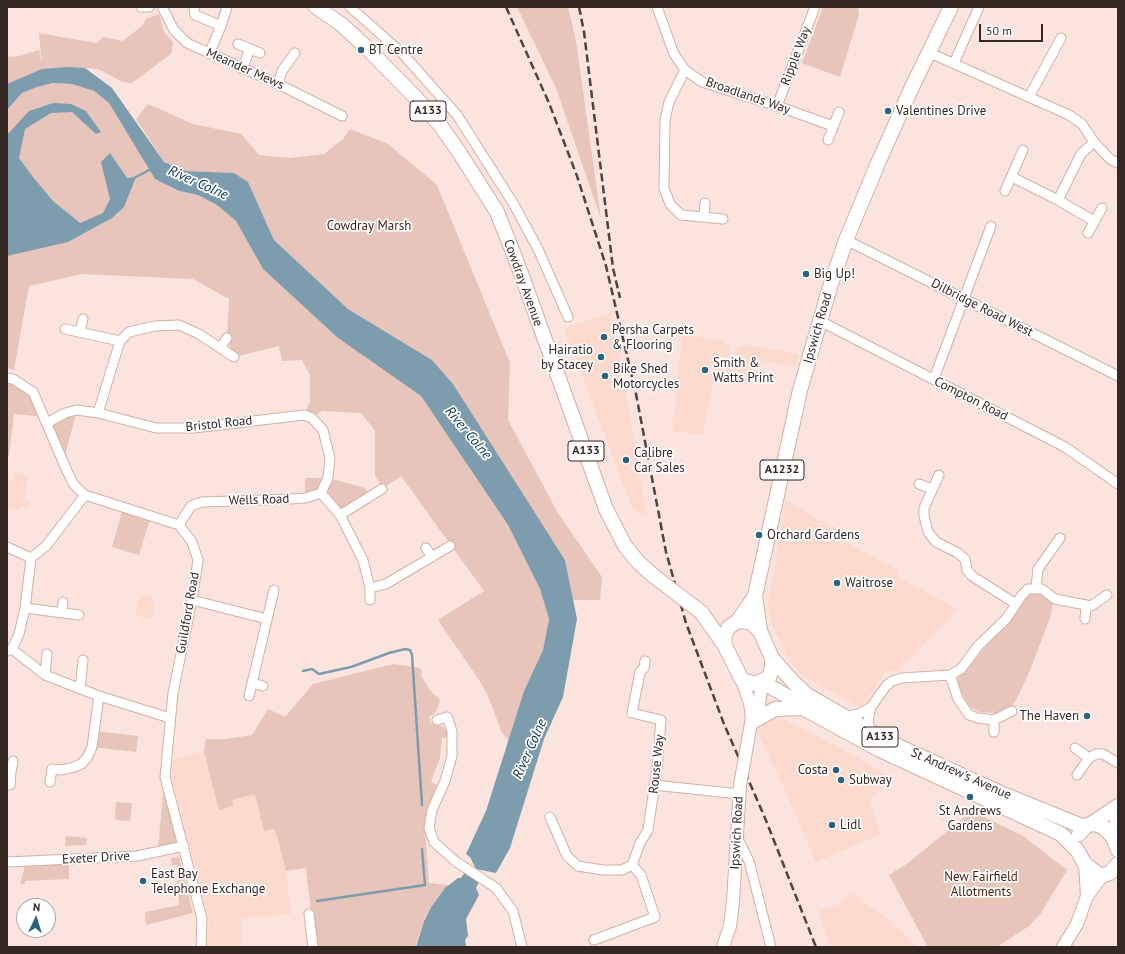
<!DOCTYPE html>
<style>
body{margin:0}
#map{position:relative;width:1125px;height:954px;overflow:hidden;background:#fae4dd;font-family:"PT Sans",sans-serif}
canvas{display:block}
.frame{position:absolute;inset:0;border:8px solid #352823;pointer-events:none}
.north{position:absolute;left:16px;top:898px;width:40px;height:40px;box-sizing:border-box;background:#fff;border:1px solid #aea9a7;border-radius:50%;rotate:4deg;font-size:11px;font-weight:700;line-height:16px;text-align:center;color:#352823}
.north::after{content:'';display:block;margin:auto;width:14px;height:18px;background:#2b637d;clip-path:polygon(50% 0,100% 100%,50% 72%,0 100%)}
.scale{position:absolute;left:979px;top:24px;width:64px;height:18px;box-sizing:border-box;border:2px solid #352823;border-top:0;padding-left:5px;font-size:12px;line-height:14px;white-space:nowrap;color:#352823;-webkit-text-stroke:3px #fff;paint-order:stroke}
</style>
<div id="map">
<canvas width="1125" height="954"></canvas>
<div class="frame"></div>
<div class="north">N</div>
<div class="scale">50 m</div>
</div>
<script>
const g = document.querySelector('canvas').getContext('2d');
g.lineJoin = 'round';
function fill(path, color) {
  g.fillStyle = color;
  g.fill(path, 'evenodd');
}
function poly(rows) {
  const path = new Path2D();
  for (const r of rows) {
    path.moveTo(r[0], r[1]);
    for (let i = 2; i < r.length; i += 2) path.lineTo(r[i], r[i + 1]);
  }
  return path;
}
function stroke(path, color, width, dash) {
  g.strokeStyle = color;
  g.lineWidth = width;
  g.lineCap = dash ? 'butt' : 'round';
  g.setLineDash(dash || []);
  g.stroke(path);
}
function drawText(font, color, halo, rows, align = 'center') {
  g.font = font + ' "PT Sans",sans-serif';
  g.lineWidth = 3.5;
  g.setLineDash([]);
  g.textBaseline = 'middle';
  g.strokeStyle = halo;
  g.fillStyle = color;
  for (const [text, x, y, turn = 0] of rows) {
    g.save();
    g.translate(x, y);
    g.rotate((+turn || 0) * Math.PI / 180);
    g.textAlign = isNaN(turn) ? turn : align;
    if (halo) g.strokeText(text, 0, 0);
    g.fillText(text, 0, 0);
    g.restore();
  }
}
fill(poly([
 [611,313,615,328,647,516,633,510,564,328],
 [682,334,723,341,730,346,729,357,735,358,737,347,745,345,798,354,796,367,754,359,746,385,714,381,702,435,673,431],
 [14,473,28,475,25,500,29,501,29,507,22,507,19,510,7,508,7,481,13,481],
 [786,500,845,535,843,541,900,571,897,577,958,609,899,670,886,671,861,708,803,676,793,666,787,656,771,622,768,608],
 [140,595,154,598,152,607,154,612,153,619,135,614],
 [394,664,309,897,306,868,286,871,291,914,241,918,242,947,207,947,209,920,172,779,173,760,203,752,206,739,226,739,252,735,268,709,285,717,313,684],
 [770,717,781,718,852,754,894,779,870,798,871,806,881,834,816,862,782,783,758,734,763,721],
 [853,894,879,912,904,933,917,947,831,947,818,912,840,903,846,897]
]), '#fddace');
fill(poly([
 [517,7,568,7,576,41,601,219,556,88],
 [823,7,858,7,859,15,840,77,802,63],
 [159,14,164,32,173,42,171,54,132,83,123,82,98,69,85,68,7,84,7,57,20,56,39,50,42,64,39,33,96,43,103,37,123,41,142,26,146,19],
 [53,83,72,84,94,91,109,103,155,179,179,191,198,195,217,205,236,221,263,269,338,338,421,396,508,525,540,589,549,619,543,650,524,691,509,741,501,731,489,698,481,683,438,620,484,591,401,476,382,489,375,475,375,431,361,413,322,411,312,418,304,415,310,402,310,375,302,360,282,361,279,346,234,357,227,338,229,299,193,279,82,274,29,286,14,370,7,368,7,110,22,93,37,87],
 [148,104,193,124,241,134,259,155,289,158,324,154,343,139,350,129,388,144,437,185,510,363,508,420,558,513,602,577,600,600,573,600,565,560,453,385,432,360,348,309,274,240,248,182,234,173,186,171,164,162,136,119],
 [8,378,33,392,45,417,14,414,9,456,7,456],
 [77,410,63,463,47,423],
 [305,478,328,478,365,488,370,496,340,515,321,493,305,498],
 [123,508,151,516,139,555,112,547],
 [1032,592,1040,592,1053,603,1051,615,1029,673,1015,702,1010,708,997,713,979,712,970,707,965,699,956,681,960,674,966,671,1025,597],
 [394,664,420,668,422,671,421,676,432,693,439,698,440,701,436,712,429,717,431,724,442,726,448,732,449,737,442,738,440,758,431,782,437,785,427,813,425,831,429,883,448,885,416,947,428,912,425,917,415,947,315,947,306,868,286,871,276,832,273,829,264,831,255,794,232,800,233,806,219,810,204,752,206,739,226,739,252,735,268,709,285,717,313,684],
 [95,731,138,736,136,752,92,747],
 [165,777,184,846,158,852,160,825],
 [116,802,132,803,130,821,115,820],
 [972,811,1023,836,1067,870,1041,913,1029,926,997,947,928,947,889,875,908,863],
 [66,836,87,838,86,845,65,846],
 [179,857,193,913,146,925,145,912,179,905,177,865,172,865,171,858],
 [69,859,69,879,25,881,25,884,20,884,24,870,24,861]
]), '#e7c5ba');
fill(poly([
 [68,67,85,68,112,88,164,162,186,171,234,173,248,182,274,240,348,309,432,360,453,384,565,560,577,619,563,697,544,739,510,848,496,873,476,869,470,857,466,854,486,811,524,691,543,650,549,619,540,589,508,525,421,396,338,338,263,269,236,221,217,205,198,195,179,191,155,179,109,103,94,91,72,84,53,83,37,87,22,93,7,110,7,84,42,69],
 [53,103,71,104,86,111,101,132,96,134,72,112,51,113,25,129,19,158,33,177,53,201,80,223,103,213,110,199,101,162,110,153,127,178,136,177,124,207,112,218,68,242,7,256,7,135,29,111],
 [465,872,480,880,476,888,479,895,466,919,468,936,465,940,466,946,416,947,424,921,432,906,445,888,458,878,461,878]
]), '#7d9dae');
stroke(poly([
 [134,178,151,169],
 [303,671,312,669,319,674,351,667,389,653,405,649,410,650,412,655,422,805],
 [317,901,425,885,422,849]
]), '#7d9dae', 2.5);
const street = poly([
 [141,7,149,7],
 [162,7,174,30,187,43,278,84,342,116],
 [194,7,195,15,221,26],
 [350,7,402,53,457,115,513,203,538,249,568,317],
 [657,7,674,54,685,70,702,82,777,106,833,126],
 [238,44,260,53],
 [930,53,1069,115,1082,124,1094,142,1110,159,1118,163],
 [209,54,221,26,227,7],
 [954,63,979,7],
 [242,69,250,49],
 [685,70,669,102,665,120,664,188,670,204,681,215,723,219],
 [278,84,282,71,295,53],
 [1029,97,1061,38],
 [777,106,815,7],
 [828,140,839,112],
 [1012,177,1058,200,1094,221],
 [1005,191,1023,150],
 [1058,200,1081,154,1094,142],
 [704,217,705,203],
 [1088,233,1102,208],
 [846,240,1118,376],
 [820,321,1065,447,1118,484],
 [65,329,120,341],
 [80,332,83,319],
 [220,348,227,338],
 [935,376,991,226],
 [7,378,13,379,33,392,67,471,74,485,85,495,179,525,192,542,198,560,192,600,173,693,165,777,202,919,201,947],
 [98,413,120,341,129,332,155,326,179,325,199,334,234,357],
 [47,423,65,413,77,410,98,413,156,428,194,428,304,415,312,418,323,430,330,458,328,478,321,493],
 [939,475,924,508,924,516,928,532,936,542,958,553,965,559,967,570,972,576,1016,604],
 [919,484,932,489],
 [340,515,382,489],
 [179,525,191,506,202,502,290,499,305,498,321,493,340,515,363,560,370,588,386,584,450,546],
 [7,547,31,558],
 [426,548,432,557],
 [370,588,370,600],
 [1036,588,1038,569,1060,538],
 [192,600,267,619],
 [25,608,79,615],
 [62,613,63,602],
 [1085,619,1086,606],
 [12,649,45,675,99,696],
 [7,651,12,649,19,634,25,608,31,558,46,546,85,495],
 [45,675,47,654],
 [950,675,958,699,969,715,978,718,994,720,1012,711],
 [252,683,263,686],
 [80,689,83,660],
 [249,696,274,590],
 [871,707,886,686,892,681,902,678,950,675,961,669,978,646,1006,619,1022,595,1028,589,1042,589,1055,599,1091,606,1107,595],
 [845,716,859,714,871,707,868,720,871,732],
 [437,720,447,717,452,731,452,756,445,781,432,810,429,828,434,842,455,861,496,888,513,911,522,947],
 [994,720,994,732],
 [1075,748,1089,758],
 [7,774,11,772,13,761],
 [1077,775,1089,758,1096,754,1103,754,1118,763],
 [50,782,52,769,62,770,74,767,81,764,87,758,92,747,99,696,170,718],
 [10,785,11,772],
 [654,785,739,794],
 [550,817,567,856,578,866,603,870,622,870,632,865,640,843,648,830,657,768,661,720,632,713,640,672,644,668,645,661],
 [737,837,749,861,771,947],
 [7,862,137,856,184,846],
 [309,914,313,947],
 [594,940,655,917,641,875,632,865]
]);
const secondary = poly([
 [742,680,750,703,752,718,750,729],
 [753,717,759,705,762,682],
 [1085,864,1087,896],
 [723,947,730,926,733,902,740,785],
 [1063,947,1077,924,1087,896,1103,875]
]);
const primary = poly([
 [316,7,341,24,365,46,416,98,440,125,459,152,497,212,518,265,606,509,625,546,638,562,655,577],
 [755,596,760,631],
 [701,612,725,646,742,680,755,684,769,678,772,668,772,658],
 [738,621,755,596,800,390,830,287,846,240,878,163,913,85,951,7],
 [725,646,724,636,729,627,738,621,750,622,760,631,772,658,794,683,807,695,887,741,1003,794,1084,827],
 [762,682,792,699,803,708,880,750,1061,834,1077,850,1085,864,1098,874,1103,875,1110,873,1118,864],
 [752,722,775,709,803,708],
 [1091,824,1118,806],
 [1079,834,1087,825,1095,824,1103,827,1113,837,1118,850],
 [1113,837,1118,817]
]);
stroke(street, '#d3b0a4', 11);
stroke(secondary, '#d3b0a4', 14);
stroke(primary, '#d3b0a4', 16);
stroke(street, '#fff', 9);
stroke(secondary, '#fff', 12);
stroke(primary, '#fff', 14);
stroke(poly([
 [506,7,549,103,577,176,606,266,636,394,666,552,686,623,724,724,765,818,816,947],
 [579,7,584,32,613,268,620,298]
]), '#50423c', 2.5, [8, 4]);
const secondaryBridge = poly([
 [740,785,750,729]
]);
const primaryBridge = poly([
 [655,577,701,612]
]);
stroke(secondaryBridge, '#d3b0a4', 14, []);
stroke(primaryBridge, '#d3b0a4', 16, []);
stroke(secondaryBridge, '#fff', 12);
stroke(primaryBridge, '#fff', 14);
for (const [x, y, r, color] of [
 [361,50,4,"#2b637d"],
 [888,111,4,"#2b637d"],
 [806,274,4,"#2b637d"],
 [604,337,4,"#2b637d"],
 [601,357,4,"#2b637d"],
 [705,370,4,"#2b637d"],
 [605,376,4,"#2b637d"],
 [626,460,4,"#2b637d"],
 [759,535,4,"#2b637d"],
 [837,583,4,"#2b637d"],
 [1087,716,4,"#2b637d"],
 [836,770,4,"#2b637d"],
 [841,780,4,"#2b637d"],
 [970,797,4,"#2b637d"],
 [832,825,4,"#2b637d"],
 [143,881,4,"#2b637d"]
]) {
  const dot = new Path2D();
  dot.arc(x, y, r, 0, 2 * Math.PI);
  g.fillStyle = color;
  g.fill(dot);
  stroke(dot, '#fff', 1.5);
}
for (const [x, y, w] of [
 [428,111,36],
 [586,451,36],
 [782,470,44],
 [880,737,36]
]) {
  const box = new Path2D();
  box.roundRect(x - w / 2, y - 10, w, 20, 3);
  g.fillStyle = '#fff';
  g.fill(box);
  stroke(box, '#352823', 1);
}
drawText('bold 12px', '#352823', null, [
 ["A133",428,111],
 ["A133",586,451],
 ["A1232",782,470],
 ["A133",880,737]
]);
drawText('13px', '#352823', '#fff', [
 ["BT Centre",369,50],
 ["Valentines Drive",896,111],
 ["Big Up!",814,274],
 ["Persha Carpets",612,330],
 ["& Flooring",612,345],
 ["Hairatio",593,350,"right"],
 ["by Stacey",593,365,"right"],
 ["Smith &",713,363],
 ["Watts Print",713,378],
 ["Bike Shed",613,369],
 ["Motorcycles",613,384],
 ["Calibre",634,453],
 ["Car Sales",634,468],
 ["Orchard Gardens",767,535],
 ["Waitrose",845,583],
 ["The Haven",1079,716,"right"],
 ["Costa",828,770,"right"],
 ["Subway",849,780],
 ["St Andrews",970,811,"center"],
 ["Gardens",970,826,"center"],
 ["Lidl",840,825],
 ["East Bay",151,874],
 ["Telephone Exchange",151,889]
], 'left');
drawText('13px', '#352823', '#fff', [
 ["Ripple Way",796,56,-69],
 ["Meander Mews",245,69,24],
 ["Broadlands Way",748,96,19],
 ["Cowdray Avenue",523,283,70],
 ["Dilbridge Road West",982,308,27],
 ["Ipswich Road",818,328,-74],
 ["Compton Road",971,399,27],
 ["Bristol Road",219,424,-6],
 ["Wells Road",259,500,-2],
 ["Guildford Road",188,613,-80],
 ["Rouse Way",657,764,-84],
 ["St Andrew's Avenue",961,774,24],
 ["Ipswich Road",737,833,-87],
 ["Exeter Drive",96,858,-3]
]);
drawText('13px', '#4a1d0c', '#fff', [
 ["Cowdray Marsh",369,226],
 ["New Fairfield",981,877],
 ["Allotments",981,892]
]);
drawText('italic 14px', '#043448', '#fff', [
 ["River Colne",198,183,24],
 ["River Colne",468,433,50],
 ["River Colne",530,749,-66]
]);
</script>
